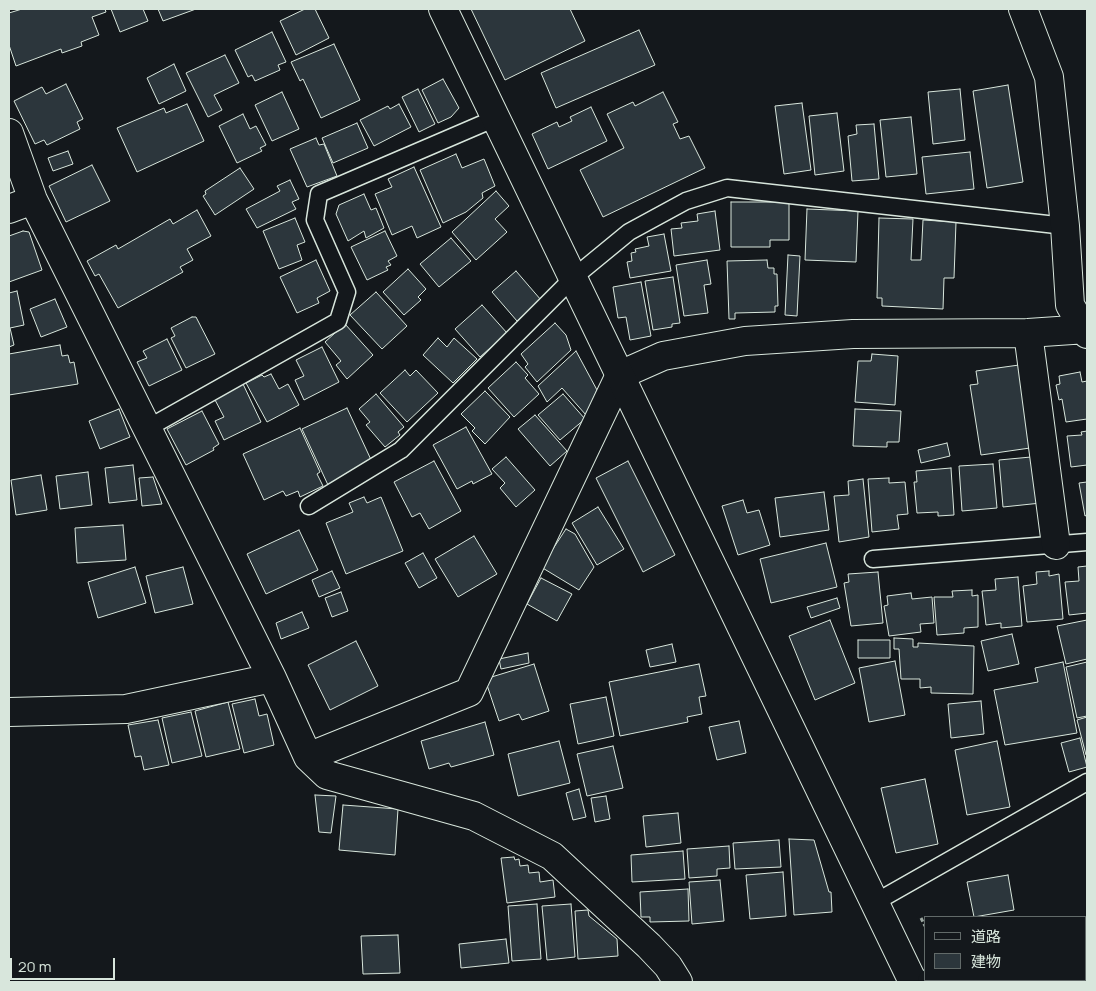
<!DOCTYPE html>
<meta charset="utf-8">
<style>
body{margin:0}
#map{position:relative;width:1096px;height:991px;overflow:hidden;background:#14181c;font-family:Manrope,"Noto Sans JP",sans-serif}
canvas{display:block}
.frame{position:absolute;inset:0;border:10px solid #d8e6dc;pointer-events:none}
.legend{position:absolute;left:924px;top:916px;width:162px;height:65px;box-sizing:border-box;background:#14181c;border:1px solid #626a69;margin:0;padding:6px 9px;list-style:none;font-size:15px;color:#d8e6dc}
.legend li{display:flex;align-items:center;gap:10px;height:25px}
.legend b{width:25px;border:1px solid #626a69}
.scale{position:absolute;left:10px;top:958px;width:105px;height:22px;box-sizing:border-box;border:2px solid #d8e6dc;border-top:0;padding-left:6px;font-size:15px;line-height:18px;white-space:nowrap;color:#d8e6dc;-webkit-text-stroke:4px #14181c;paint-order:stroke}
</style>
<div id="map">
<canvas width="1096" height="991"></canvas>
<div class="frame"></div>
<ul class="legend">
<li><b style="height:6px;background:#14181c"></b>道路</li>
<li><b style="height:14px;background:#2c363c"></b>建物</li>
</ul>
<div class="scale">20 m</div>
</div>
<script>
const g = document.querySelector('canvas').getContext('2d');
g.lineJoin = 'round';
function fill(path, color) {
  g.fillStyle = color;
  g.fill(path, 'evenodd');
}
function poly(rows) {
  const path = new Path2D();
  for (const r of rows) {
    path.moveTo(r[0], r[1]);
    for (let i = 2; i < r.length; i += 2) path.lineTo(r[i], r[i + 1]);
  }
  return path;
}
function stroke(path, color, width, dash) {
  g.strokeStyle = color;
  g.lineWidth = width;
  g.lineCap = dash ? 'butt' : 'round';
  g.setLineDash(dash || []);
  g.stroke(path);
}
const building = poly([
 [22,9,105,9,106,12,92,17,99,35,81,42,82,46,62,53,61,49,16,66,9,45,9,13,22,9],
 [111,9,143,9,148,21,120,32,111,9],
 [158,9,196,9,163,21,158,9],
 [305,9,315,9,329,38,296,55,280,21,305,9],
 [471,9,570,9,585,41,505,80,471,9],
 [639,30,655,65,556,108,541,73,639,30],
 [272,32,286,62,278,65,280,70,255,81,252,75,248,77,235,50,272,32],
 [334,44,360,100,321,118,303,79,300,81,291,62,334,44],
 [225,55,239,83,214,95,222,110,208,117,186,73,225,55],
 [174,64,186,91,159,104,147,78,174,64],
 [443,79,459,108,451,117,438,123,422,90,443,79],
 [66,84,83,119,77,122,80,129,47,145,44,140,35,144,14,101,42,87,46,94,66,84],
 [1008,85,1023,182,987,188,973,91,1008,85],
 [418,89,435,124,419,132,402,97,418,89],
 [960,89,965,140,933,144,928,92,960,89],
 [282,92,299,129,272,141,255,105,282,92],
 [663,92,678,122,673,124,680,139,689,136,705,168,603,217,580,170,624,148,607,114,633,102,635,106,663,92],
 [802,103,811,170,784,174,775,106,802,103],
 [187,104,204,141,137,172,117,128,164,108,166,113,187,104],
 [399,104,411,127,374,146,360,120,388,106,390,109,399,104],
 [591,107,607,141,548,169,532,134,557,122,559,127,572,121,570,117,591,107],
 [837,113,844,171,815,175,809,116,837,113],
 [243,114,250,129,256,126,266,145,260,148,262,151,237,163,219,126,243,114],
 [911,117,917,174,886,177,880,120,911,117],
 [357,123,368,148,333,163,322,138,357,123],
 [874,124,879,179,852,181,848,136,857,134,856,125,874,124],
 [316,138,319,145,324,144,337,176,307,187,290,149,316,138],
 [68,151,73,164,53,171,48,158,68,151],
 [970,152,974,189,926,194,922,157,970,152],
 [456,154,462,168,484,159,495,186,482,193,483,198,466,212,443,223,420,170,456,154],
 [92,165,110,201,66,222,49,186,92,165],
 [414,167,441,227,417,238,412,226,392,235,375,194,392,187,388,179,414,167],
 [240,168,254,189,215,215,203,196,206,194,205,191,240,168],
 [290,180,299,199,292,202,296,209,257,228,246,209,280,191,277,186,290,180],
 [496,191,509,206,495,219,507,232,476,260,452,232,496,191],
 [364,194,371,210,376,208,384,228,366,238,364,231,348,241,336,214,339,205,364,194],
 [731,202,789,202,789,240,770,240,770,247,731,247,731,202],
 [807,209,858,211,856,262,805,260,807,209],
 [197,210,211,236,187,249,193,260,180,267,183,272,118,308,99,274,95,276,87,261,116,245,118,249,170,219,173,224,197,210],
 [715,211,720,250,674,256,671,229,682,228,681,223,698,221,697,214,715,211],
 [295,218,305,242,297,245,302,260,279,269,263,231,295,218],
 [879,218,913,219,911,260,921,260,923,220,956,222,954,278,944,278,943,309,882,306,882,298,877,298,879,218],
 [23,231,29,232,42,270,9,282,9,236,23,231],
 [385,231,397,256,388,261,391,265,386,267,388,270,367,280,351,247,385,231],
 [664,234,671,271,630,278,627,262,632,261,631,253,636,252,635,249,649,246,647,237,664,234],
 [451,238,471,261,439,287,420,264,451,238],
 [788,255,800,256,797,316,785,315,788,255],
 [316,260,330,291,317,298,319,303,297,313,280,277,316,260],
 [707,260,711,284,704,285,708,313,684,316,676,265,707,260],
 [767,260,768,268,774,268,774,274,777,274,778,306,775,306,775,312,735,313,735,319,729,319,727,261,767,260],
 [408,269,426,289,418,297,421,300,404,315,383,292,408,269],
 [516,271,541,300,517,321,492,292,516,271],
 [673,277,680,323,672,324,672,327,653,330,645,281,673,277],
 [641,282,651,336,630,340,626,317,618,318,613,287,641,282],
 [17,291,24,325,10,328,14,345,9,347,9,293,17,291],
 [376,292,407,326,382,349,350,315,376,292],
 [55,299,67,327,41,337,30,309,55,299],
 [482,305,507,333,480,357,455,329,482,305],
 [192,317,196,317,215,354,186,368,171,338,175,336,171,328,192,317],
 [555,323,566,335,571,350,537,382,525,367,528,364,521,354,555,323],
 [345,324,373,355,347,379,336,365,341,361,325,342,345,324],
 [438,338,447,347,454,338,477,359,453,383,423,355,438,338],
 [167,339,182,370,149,386,137,362,147,358,143,351,167,339],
 [60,345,62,356,68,355,70,363,74,362,78,384,9,395,9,354,60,345],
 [322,347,339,382,304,400,295,380,304,376,296,360,322,347],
 [576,351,597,390,586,415,562,388,547,402,538,386,576,351],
 [872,354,898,356,895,405,855,402,858,361,871,361,872,354],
 [516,362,528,375,525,378,539,394,514,417,488,388,516,362],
 [1019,365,1030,448,981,455,970,385,978,384,976,371,1019,365],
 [405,370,410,376,416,370,438,393,407,422,380,393,405,370],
 [1080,372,1082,382,1087,381,1087,419,1066,422,1062,399,1059,400,1056,385,1060,384,1059,376,1080,372],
 [271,374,279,389,288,384,299,405,267,422,246,383,262,375,264,377,271,374],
 [243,384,261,422,224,440,215,421,224,417,214,398,243,384],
 [485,391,510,417,485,444,472,431,475,428,461,414,485,391],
 [376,394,404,427,398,432,400,435,385,447,366,425,370,422,359,409,376,394],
 [563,394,585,419,560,440,538,415,563,394],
 [347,408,373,464,328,485,302,429,347,408],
 [119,409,130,437,100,449,89,421,119,409],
 [855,409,901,411,899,442,887,442,887,447,853,446,855,409],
 [202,411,219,444,213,448,214,450,186,465,167,429,202,411],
 [535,415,567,451,550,466,518,429,535,415],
 [466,427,492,474,473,484,472,481,457,489,433,445,466,427],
 [300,428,320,472,317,474,323,486,300,497,298,491,286,496,283,491,264,500,243,454,300,428],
 [1087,431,1087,465,1071,467,1067,436,1082,435,1081,432,1087,431],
 [947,443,950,456,921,463,918,450,947,443],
 [506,457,535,490,516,507,500,488,505,483,492,469,506,457],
 [1031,457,1031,464,1036,463,1041,503,1003,507,999,460,1031,457],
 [434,461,461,511,429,529,420,513,412,517,394,482,434,461],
 [628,461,675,555,643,572,596,478,628,461],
 [993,464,997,508,962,511,959,466,993,464],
 [133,465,137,500,109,503,105,468,133,465],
 [951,468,954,515,938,516,938,512,917,513,914,482,917,482,916,471,951,468],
 [88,472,92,505,60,509,56,476,88,472],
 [41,475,47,510,16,515,11,480,41,475],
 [153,477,162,504,142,506,139,478,153,477],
 [889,478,889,483,905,482,908,514,897,515,899,529,872,532,868,479,889,478],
 [863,479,869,537,839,542,834,496,849,495,848,481,863,479],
 [1087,482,1087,515,1085,516,1079,483,1087,482],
 [824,492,829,530,780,537,775,498,824,492],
 [364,497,367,503,381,497,403,551,346,574,326,523,353,512,349,503,364,497],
 [743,500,747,513,759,510,770,545,738,555,722,506,743,500],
 [598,507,624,549,597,565,572,523,598,507],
 [123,525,126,560,77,563,75,528,123,525],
 [566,529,575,534,594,567,579,590,541,567,566,529],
 [299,530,318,570,266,594,247,554,299,530],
 [474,536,497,574,458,597,435,559,474,536],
 [826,543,837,587,771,603,760,559,826,543],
 [423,553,437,578,419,588,405,563,423,553],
 [1087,566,1087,613,1069,615,1065,582,1079,581,1078,567,1087,566],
 [135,567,146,603,98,618,88,582,135,567],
 [183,567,193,604,155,613,146,576,183,567],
 [332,571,340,588,319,597,312,580,332,571],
 [1049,571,1049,576,1059,574,1063,619,1027,622,1023,586,1037,584,1036,572,1049,571],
 [878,572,883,623,851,626,844,583,849,582,848,574,878,572],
 [1018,577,1022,626,1001,628,1001,623,986,625,982,591,996,590,995,579,1018,577],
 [541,578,572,594,557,621,527,604,541,578],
 [972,590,972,596,978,595,978,627,964,628,964,633,937,635,934,597,953,597,952,591,972,590],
 [341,592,348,611,332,617,325,598,341,592],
 [911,593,912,599,932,597,934,623,920,624,921,632,889,636,884,606,888,605,887,596,911,593],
 [837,598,840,608,811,618,807,607,837,598],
 [302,612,309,628,281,639,276,623,302,612],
 [830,620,855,683,815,700,789,636,830,620],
 [1087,620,1087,659,1066,664,1057,626,1087,620],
 [1012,634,1019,664,988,671,981,641,1012,634],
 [894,638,913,639,913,647,918,647,918,643,974,646,973,694,931,693,931,687,920,688,920,679,901,679,899,649,894,649,894,638],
 [858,640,890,640,890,658,858,658,858,640],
 [356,641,378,686,330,710,308,665,356,641],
 [672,644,676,662,650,667,646,650,672,644],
 [528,653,529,663,501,669,499,659,528,653],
 [895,661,905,715,869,722,859,668,895,661],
 [1063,662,1077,733,1005,745,994,690,1038,682,1035,668,1063,662],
 [1087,662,1087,716,1077,718,1066,667,1087,662],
 [534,664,549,711,522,720,519,714,499,721,485,679,534,664],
 [699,664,706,696,699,697,702,714,687,717,688,722,620,736,609,682,699,664],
 [606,697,614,736,578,744,570,704,606,697],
 [255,699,259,716,267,714,274,745,244,753,232,704,255,699],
 [981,701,984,734,951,738,948,704,981,701],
 [228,702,240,749,206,757,195,711,228,702],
 [191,712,202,756,172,763,162,718,191,712],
 [1087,717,1087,754,1086,755,1077,720,1087,717],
 [158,720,169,765,144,770,141,756,135,757,128,725,158,720],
 [739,721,746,753,717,760,709,727,739,721],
 [485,722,494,755,451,767,449,763,429,769,421,741,485,722],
 [1080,738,1087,767,1069,772,1061,743,1080,738],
 [559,741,570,783,518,796,508,754,559,741],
 [997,741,1010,807,967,815,955,750,997,741],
 [613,746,623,788,587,796,577,754,613,746],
 [925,779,938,844,896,853,881,788,925,779],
 [579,789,586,817,573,820,566,793,579,789],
 [315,795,336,796,331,833,319,832,315,795],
 [606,796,610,819,595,822,591,798,606,796],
 [343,805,398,809,395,855,339,850,343,805],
 [678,813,681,843,646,847,643,816,678,813],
 [789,839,814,840,829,892,831,892,832,912,794,915,789,839],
 [779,840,781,867,735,869,733,843,779,840],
 [729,846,730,868,717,869,717,876,689,878,687,849,729,846],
 [683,851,685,879,632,882,631,855,683,851],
 [514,857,515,860,519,859,520,866,528,865,529,873,539,872,540,882,553,880,555,897,507,903,501,858,514,857],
 [783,872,786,916,750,919,746,875,783,872],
 [1008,875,1014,910,974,917,967,882,1008,875],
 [720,880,724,921,692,924,689,882,720,880],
 [688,889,689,921,650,922,650,917,641,917,640,892,688,889],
 [537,904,541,959,512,961,508,906,537,904],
 [571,904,575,957,547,960,542,906,571,904],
 [588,910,589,916,617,939,618,956,578,959,575,911,588,910],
 [398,935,400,973,363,974,361,936,398,935],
 [506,939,509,963,461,968,459,944,506,939]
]);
fill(building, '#2c363c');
stroke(building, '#d8e6dc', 1);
const service = poly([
 [148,428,338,321,347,292,315,220,319,194,496,118],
 [309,506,401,450,573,278,629,232,686,201,727,188,1065,226],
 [873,559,1087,542],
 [874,903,1087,782]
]);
const minor = poly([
 [1023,9,1049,77,1065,226,1070,305,1087,334],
 [9,133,33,200,272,678,308,757,327,775,474,816,552,856,649,946,668,966,678,982],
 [9,209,33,200],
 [1028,333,1056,545],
 [9,712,126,709,272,678],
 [308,757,469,692,620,375,663,356,745,341,853,334,1028,333,1087,329]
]);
const tertiary = poly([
 [443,9,913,982]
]);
const primary = poly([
 [1085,975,1087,975],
 [932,982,968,980]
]);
stroke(service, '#d8e6dc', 19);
stroke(minor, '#d8e6dc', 30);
stroke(tertiary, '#d8e6dc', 30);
stroke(primary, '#d8e6dc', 30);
stroke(poly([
 [921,918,925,926]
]), '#9da8a2', 3, [4, 2.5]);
stroke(service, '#14181c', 16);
stroke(minor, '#14181c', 28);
stroke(tertiary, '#14181c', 28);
stroke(primary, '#14181c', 28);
stroke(poly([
 [944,980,945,982]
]), '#9da8a2', 3, [4, 2.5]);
</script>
